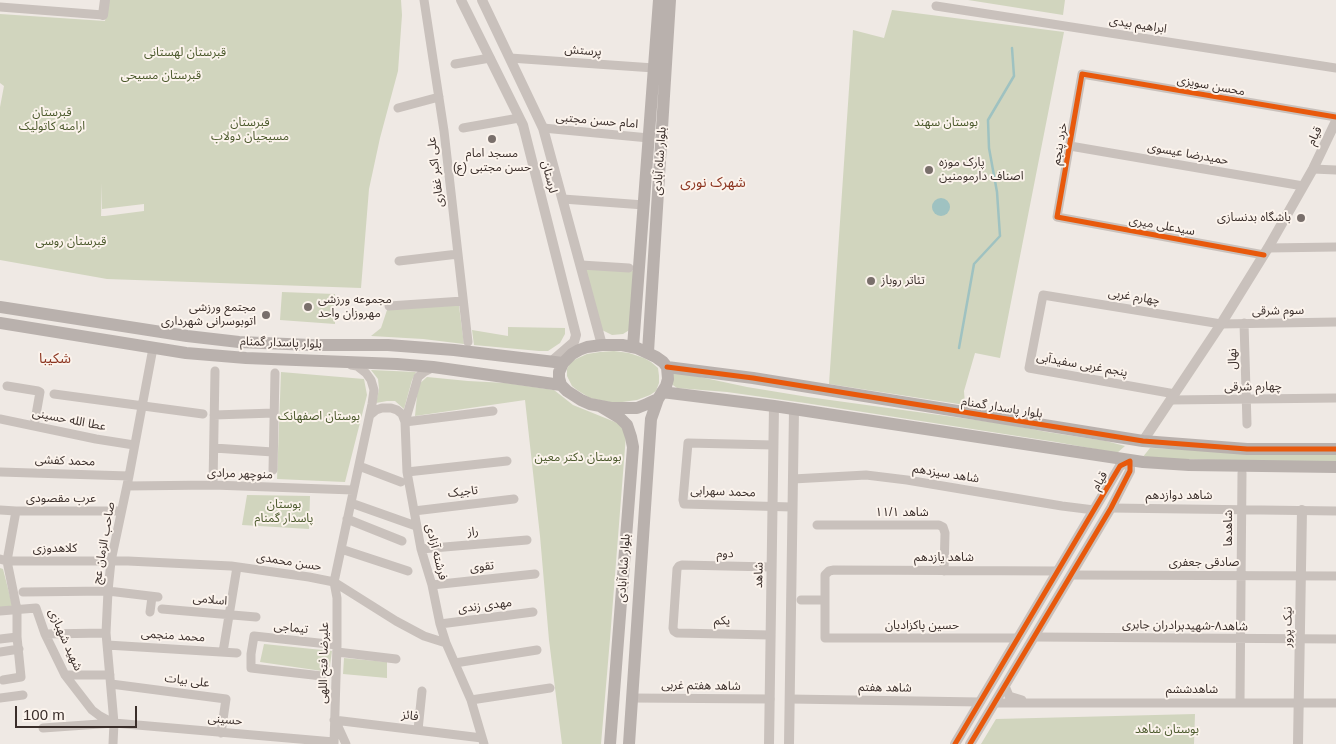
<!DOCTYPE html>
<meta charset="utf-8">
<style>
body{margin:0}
#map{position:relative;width:1336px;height:744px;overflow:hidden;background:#efe9e4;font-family:Helvetica,sans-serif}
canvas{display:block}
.scale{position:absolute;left:15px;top:706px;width:122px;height:22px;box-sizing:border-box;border:2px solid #3a2e2a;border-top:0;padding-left:6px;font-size:15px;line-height:18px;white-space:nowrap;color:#3a2e2a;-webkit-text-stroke:4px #fbf3ec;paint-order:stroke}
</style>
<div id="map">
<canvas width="1336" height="744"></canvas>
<div class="scale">100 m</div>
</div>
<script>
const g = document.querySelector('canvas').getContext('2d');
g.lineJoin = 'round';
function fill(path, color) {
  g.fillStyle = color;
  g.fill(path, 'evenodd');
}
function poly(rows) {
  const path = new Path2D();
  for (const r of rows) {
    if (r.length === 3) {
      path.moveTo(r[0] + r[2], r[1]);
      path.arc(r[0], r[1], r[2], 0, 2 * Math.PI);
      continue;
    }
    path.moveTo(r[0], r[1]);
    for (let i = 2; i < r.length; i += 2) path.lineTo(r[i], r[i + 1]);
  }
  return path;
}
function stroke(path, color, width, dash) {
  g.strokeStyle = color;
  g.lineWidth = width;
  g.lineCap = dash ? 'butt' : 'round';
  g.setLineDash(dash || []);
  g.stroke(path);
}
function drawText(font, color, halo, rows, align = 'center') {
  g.font = font + ' Helvetica,"Noto Sans Arabic",sans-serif';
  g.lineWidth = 4;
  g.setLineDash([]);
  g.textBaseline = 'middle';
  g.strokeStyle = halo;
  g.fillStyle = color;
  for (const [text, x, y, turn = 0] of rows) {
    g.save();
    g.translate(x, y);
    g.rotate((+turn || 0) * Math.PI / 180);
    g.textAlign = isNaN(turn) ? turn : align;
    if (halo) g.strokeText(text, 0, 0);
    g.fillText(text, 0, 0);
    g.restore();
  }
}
fill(poly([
 [108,0,401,0,402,15,398,71,380,138,369,189,361,288,107,279,0,260,0,107,4,86,0,83,0,14,105,21],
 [102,183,102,209,144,204,144,211,105,216,101,216],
 [968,0,1065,0,1063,15],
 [892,10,1064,32,1000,358,975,353,964,391,965,405,829,384,853,30,884,38],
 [585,269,637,271,631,329,623,334,612,335,602,330],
 [282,292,335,294,335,324,280,320],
 [457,302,459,306,464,344,423,339,371,336,381,328,388,307],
 [508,327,565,328,565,334,560,343,548,351,539,351,474,345,472,330,508,336],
 [614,351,629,353,644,358,651,362,658,368,659,376,659,383,656,391,650,395,637,400,615,403,599,400,590,398,577,390,572,386,567,376,567,369,570,363,576,359,587,354,600,352],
 [371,370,416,372,412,380,404,409,395,401,387,401,376,403,379,389,378,379],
 [672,371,747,387,808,397,1005,424,1047,432,1106,441,1125,446,1117,453,1056,442,805,403,727,392,677,388,670,383],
 [281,372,364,379,367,395,345,482,277,479],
 [427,377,468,381,506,383,554,390,573,405,620,424,626,435,610,639,601,744,562,744,549,640,540,536,525,400,415,416,418,385],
 [1150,448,1336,455,1336,463,1142,458],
 [247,495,310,496,309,529,242,525],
 [0,568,3,569,13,608,0,609],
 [264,644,332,651,329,672,260,662],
 [344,658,387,662,387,678,343,674],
 [1195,714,1194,744,981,744,996,719]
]), '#d1d5be');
fill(poly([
 [941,207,9]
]), '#9fc2c1');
stroke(poly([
 [959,348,974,264,1000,236,997,192,989,148,988,120,1014,76,1012,48]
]), '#9fc2c1', 2.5);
stroke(poly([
 [424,0,444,131,468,342],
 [936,6,1336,68],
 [0,7,103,15],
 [510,58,654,68],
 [455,64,490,58],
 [398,108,439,97],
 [463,128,519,118],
 [543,128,649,138],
 [1070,146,1303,186],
 [1313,169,1336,170],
 [563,199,644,205],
 [1268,248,1336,247],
 [1264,255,1057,217,1082,74,1336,117],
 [399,261,458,254],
 [581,265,629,268],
 [389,306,463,301],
 [1244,323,1247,424],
 [432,368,424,372,418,377,405,422,407,472,421,549,432,585,440,624,446,643,471,700,484,744],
 [7,386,38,391,40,392,34,426],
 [54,394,203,414],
 [1175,394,1029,368,1043,295,1221,324,1336,322],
 [1171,400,1336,398],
 [214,415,274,413],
 [370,415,376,410,382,408,391,408,397,410,402,414,405,422],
 [0,419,96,439,134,445],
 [405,422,493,411],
 [773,445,688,443,683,500,684,504,792,507],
 [214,448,273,452],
 [359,466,401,482],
 [273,470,275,373],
 [0,472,129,476],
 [407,472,507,461],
 [793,479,866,475,907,480,1062,506,1094,510],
 [213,485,215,371],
 [127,486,213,485,353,490],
 [351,503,416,526],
 [1111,508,1336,511],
 [0,510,16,511,121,511],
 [414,511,514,499],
 [347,519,402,541],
 [817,525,939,525,943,527,945,533,944,571],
 [341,549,408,571],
 [421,549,527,540],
 [0,559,7,561,128,561,231,566,309,577,334,582,396,621,424,636,446,643],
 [1071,575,1336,576],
 [432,585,535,574],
 [23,592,108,591,158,597],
 [801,600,825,600],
 [162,609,256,617],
 [0,611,36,608,45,634,65,675,92,710,100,716,111,722],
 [150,612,152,597],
 [440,624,533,612],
 [45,634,106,633],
 [770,635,677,633,674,631,673,628,677,569,679,566,682,565,771,567],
 [1034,637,1336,639],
 [1018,638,825,638,825,575,829,571,834,570,1058,571],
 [0,639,17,637],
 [107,645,237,653],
 [0,652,19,649],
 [223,652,237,567],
 [337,652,396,659],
 [455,663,537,650],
 [65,675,110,675],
 [322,676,251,668,251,654,254,636,337,645],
 [3,680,21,677,17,637,17,610,7,561,16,511],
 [111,684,226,699,221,733],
 [1005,686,1009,696,1022,700],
 [0,698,23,695],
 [632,698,770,699],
 [790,699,980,702],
 [471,700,550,688],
 [995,703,1336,703],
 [1240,703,1242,473],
 [334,720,482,738],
 [336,722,346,744],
 [43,728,114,723,334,742],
 [418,730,422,691],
 [113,744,114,723,106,633,108,591,111,561,129,476,153,348],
 [334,744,337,645,337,598,334,582,372,404,374,390,371,380,366,373,357,366,351,365]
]), '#c9c1bc', 9);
stroke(poly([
 [461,0,523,125,576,335,574,342,552,361],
 [482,0,543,128,602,345],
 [103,15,105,0],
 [1143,441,1221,324,1268,248,1313,169,1336,121],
 [769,744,774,406],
 [789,744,794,410],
 [955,744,1120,466,1130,461,1130,471,1111,508,970,744],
 [1298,744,1302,510]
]), '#c9c1bc', 10);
stroke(poly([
 [0,307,187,336,239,342,311,345,388,345,454,350,563,363],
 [0,323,186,353,246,358,397,364,433,367,561,385],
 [602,345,622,345,637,348,656,357,663,362,667,367,668,379,666,386,658,399,647,404,637,408,611,408,590,404,581,400,567,391,561,385,559,378,559,372,563,363,572,354,579,350,587,347,602,345],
 [633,347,659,0],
 [648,352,670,0],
 [667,367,753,378,1143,441,1247,449,1336,449],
 [662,392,774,406,1143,462,1189,465,1336,467],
 [600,406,620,418,627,425,631,437,633,447,610,744],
 [629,744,651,419,658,399]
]), '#b9b1ad', 12);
stroke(poly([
 [1264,255,1057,217,1082,74,1336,117],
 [667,367,753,378,1143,441,1247,449,1336,449],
 [955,744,1120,466,1130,461,1130,471,1111,508,970,744]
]), '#e8590c', 5);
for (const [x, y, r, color] of [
 [492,139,5,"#796f6b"],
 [929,170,5,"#796f6b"],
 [1301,218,5,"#796f6b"],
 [871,281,5,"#796f6b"],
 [308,307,5,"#796f6b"],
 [266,315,5,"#796f6b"]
]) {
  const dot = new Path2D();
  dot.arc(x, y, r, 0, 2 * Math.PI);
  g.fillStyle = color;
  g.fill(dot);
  stroke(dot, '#fbf3ec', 2);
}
drawText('12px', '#3a2e2a', '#fbf3ec', [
 ["ابراهیم بیدی",1138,25,9],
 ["پرستش",583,51,4],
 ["محسن سویزی",1211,86,10],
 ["امام حسن مجتبی",597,121,5],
 ["قیام",1315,136,-64],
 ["خرد پنجم",1060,144,-80],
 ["حمیدرضا عیسوی",1188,154,10],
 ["بلوار شاه آبادی",660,161,-86],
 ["علی اکبر غفاری",436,172,-97],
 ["لرستان",549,177,76],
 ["سیدعلی میری",1162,226,10],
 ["چهارم غربی",1134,297,9],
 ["سوم شرقی",1278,311,-1],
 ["بلوار پاسدار گمنام",281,343,2],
 ["نهال",1233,359,-91],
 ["پنجم غربی سفیدآبی",1082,365,10],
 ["چهارم شرقی",1253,387,-1],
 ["بلوار پاسدار گمنام",1002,408,9],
 ["عطا الله حسینی",69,420,11],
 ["محمد کفشی",65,461,2],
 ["منوچهر مرادی",240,474,2],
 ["شاهد سیزدهم",946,474,9],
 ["قیام",1100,481,-59],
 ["تاجیک",463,492,-6],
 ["محمد سهرابی",723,492,2],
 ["شاهد دوازدهم",1179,496],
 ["عرب مقصودی",61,499],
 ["شاهد ۱۱/۱",902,513],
 ["شاهدها",1229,528,-90],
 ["راز",473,532,-5],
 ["صاحب الزمان عج",104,543,-80],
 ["کلاهدوزی",55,549],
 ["فرشته آزادی",436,552,76],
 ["دوم",725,554,1],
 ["شاهد یازدهم",944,558],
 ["حسن محمدی",289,562,9],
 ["صادقی جعفری",1204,563],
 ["تقوی",482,567,-6],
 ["بلوار شاه آبادی",624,568,-86],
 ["شاهد",759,575,-89],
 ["اسلامی",210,600,5],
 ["مهدی زندی",485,606,-7],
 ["یکم",722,621,1],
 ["حسین پاکزادیان",922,626],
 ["شاهد۸-شهیدبرادران جابری",1185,626,1],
 ["نیک پرور",1288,627,-89],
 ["تیماجی",291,628,6],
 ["محمد منجمی",173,636,4],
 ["شهید شهبازی",65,640,66],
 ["علیرضا فتح‌ اللهی",324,663,-89],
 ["علی بیات",187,681,7],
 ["شاهد هفتم غربی",701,686,1],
 ["شاهد هفتم",885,688,1],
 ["شاهدششم",1192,690],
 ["فائز",410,716,7],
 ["حسینی",225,720,5]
]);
drawText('12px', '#4b592c', '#fbf3ec', [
 ["قبرستان لهستانی",185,53],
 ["قبرستان مسیحی",161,76],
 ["قبرستان",52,113],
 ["ارامنه کاتولیک",52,127],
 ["قبرستان",250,123],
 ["مسیحیان دولاب",250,137],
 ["بوستان سهند",946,123],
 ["قبرستان روسی",71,242],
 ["بوستان اصفهانک",319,417],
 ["بوستان دکتر معین",578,458],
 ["بوستان",284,505],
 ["پاسدار گمنام",284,519],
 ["بوستان شاهد",1167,730]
]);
drawText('12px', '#3a2e2a', '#fbf3ec', [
 ["مسجد امام",492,154,"center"],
 ["حسن مجتبی (ع)",492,168,"center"],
 ["پارک موزه",939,163],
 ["اصناف دارمومنین",939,177],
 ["باشگاه بدنسازی",1291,218,"right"],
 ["تئاتر روباز",881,281],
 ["مجموعه ورزشی",318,300],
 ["مهروزان واحد",318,314],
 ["مجتمع ورزشی",256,308,"right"],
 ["اتوبوسرانی شهرداری",256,322,"right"]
], 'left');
drawText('14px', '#8c3520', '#fbf3ec', [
 ["شهرک نوری",713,183],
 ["شکیبا",55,359]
]);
</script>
